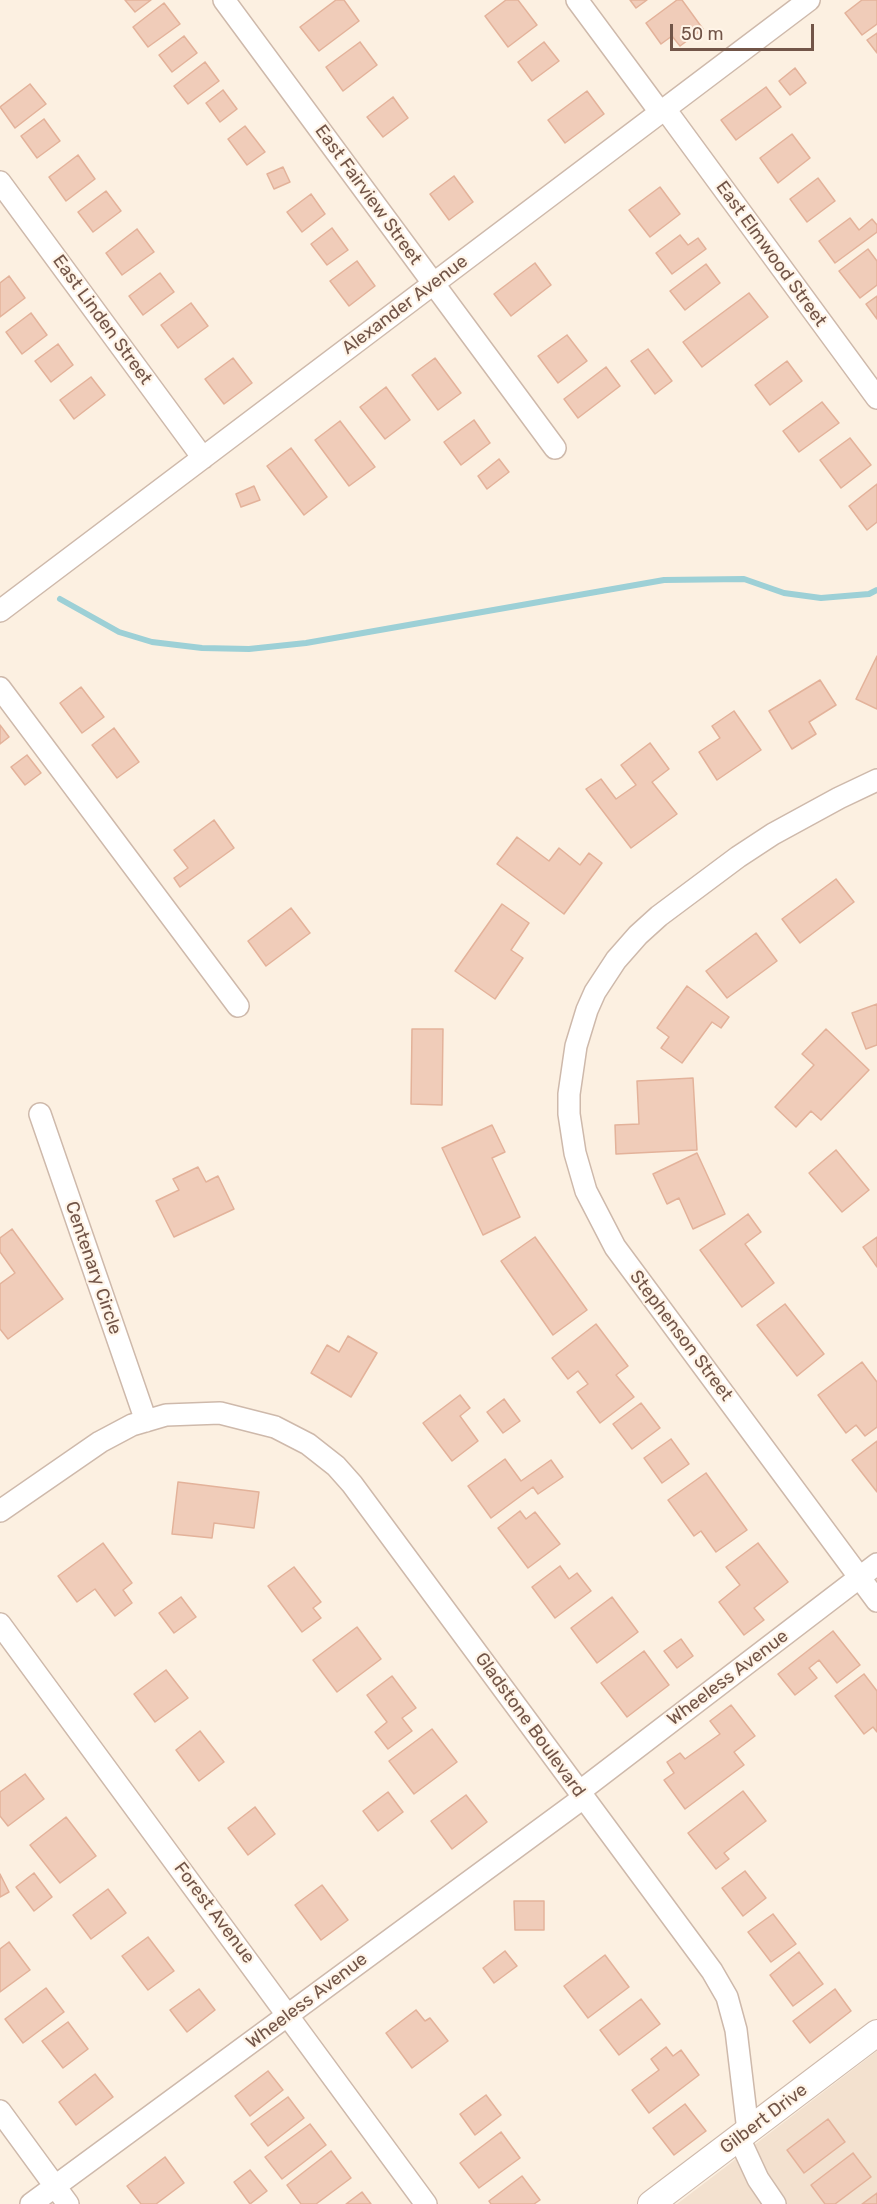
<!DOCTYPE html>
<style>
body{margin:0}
#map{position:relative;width:877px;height:2204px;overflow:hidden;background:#fcf0e1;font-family:Rubik,sans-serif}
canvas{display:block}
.scale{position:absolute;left:670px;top:24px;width:144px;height:27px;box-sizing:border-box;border:3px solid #725548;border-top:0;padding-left:8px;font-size:18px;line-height:21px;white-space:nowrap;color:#725548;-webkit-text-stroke:4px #fff4e7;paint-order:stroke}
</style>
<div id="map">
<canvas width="877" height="2204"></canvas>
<div class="scale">50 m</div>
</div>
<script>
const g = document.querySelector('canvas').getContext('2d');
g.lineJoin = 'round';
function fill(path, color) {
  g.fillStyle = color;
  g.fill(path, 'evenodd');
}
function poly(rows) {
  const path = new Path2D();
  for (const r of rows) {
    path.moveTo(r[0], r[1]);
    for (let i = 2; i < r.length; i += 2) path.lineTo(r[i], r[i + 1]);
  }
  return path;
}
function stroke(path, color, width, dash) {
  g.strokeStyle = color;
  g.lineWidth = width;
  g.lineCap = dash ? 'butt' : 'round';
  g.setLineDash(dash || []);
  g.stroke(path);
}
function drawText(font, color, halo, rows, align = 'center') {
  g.font = font + ' Rubik,sans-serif';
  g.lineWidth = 4.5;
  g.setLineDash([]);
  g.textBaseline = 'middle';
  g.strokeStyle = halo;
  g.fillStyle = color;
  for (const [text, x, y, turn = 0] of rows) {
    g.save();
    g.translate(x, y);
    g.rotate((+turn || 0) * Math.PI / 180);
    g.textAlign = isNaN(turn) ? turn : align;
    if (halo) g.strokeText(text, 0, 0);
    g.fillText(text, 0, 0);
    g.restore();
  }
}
fill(poly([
 [877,2051,877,2204,677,2204]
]), '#f3e1cf');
stroke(poly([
 [60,599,119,632,152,642,202,648,249,649,306,643,664,580,744,579,784,593,821,598,869,594,877,590]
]), '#9dd0d6', 6);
const building = poly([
 [125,0,151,0,135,12,125,0],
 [336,0,344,0,359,21,319,51,300,27,336,0],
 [506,0,518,0,537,25,508,47,485,16,506,0],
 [630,0,647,0,636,8,630,0],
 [677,0,682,0,703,29,680,46,672,36,661,44,646,23,677,0],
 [862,0,877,0,877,24,862,35,845,13,862,0],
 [164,3,180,24,148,47,133,27,164,3],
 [877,33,877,53,867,40,877,33],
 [184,36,197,53,172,72,159,55,184,36],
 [360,42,377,65,343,91,326,67,360,42],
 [544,42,559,61,532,81,518,62,544,42],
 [205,62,219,81,188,104,174,86,205,62],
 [795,68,806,83,790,95,779,81,795,68],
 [30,84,46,104,15,128,0,107,30,84],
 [766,87,781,107,736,140,721,120,766,87],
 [223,90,237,109,220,122,206,103,223,90],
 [587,91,604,114,565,143,548,120,587,91],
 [393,97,408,118,383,137,367,117,393,97],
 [44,119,60,141,37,158,21,136,44,119],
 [245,126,265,152,247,165,228,139,245,126],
 [792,134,810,158,778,183,760,158,792,134],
 [78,155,95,179,66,201,49,177,78,155],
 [283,167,290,182,274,189,267,174,283,167],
 [454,176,473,202,449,220,430,194,454,176],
 [818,178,835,201,807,222,790,199,818,178],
 [660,187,680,214,650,237,629,210,660,187],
 [106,191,121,211,93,232,78,212,106,191],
 [311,194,325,214,302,232,287,212,311,194],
 [850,218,859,230,872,219,877,225,877,232,835,263,819,241,850,218],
 [332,228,348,250,327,265,311,244,332,228],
 [137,229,154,252,122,275,106,253,137,229],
 [680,235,688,245,698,238,706,249,672,274,656,253,680,235],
 [868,249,877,261,877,285,860,298,839,271,868,249],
 [357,261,375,286,349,306,330,281,357,261],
 [535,263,551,285,511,316,494,294,535,263],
 [706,264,720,283,685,310,670,291,706,264],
 [160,273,174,292,143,315,129,296,160,273],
 [9,276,25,298,0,317,0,283,9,276],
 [749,293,768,317,702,367,683,342,749,293],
 [877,296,877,319,866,304,877,296],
 [191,303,208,326,178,348,161,325,191,303],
 [31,313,47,335,22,354,6,332,31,313],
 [567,335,587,361,558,383,538,356,567,335],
 [58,344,73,365,51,382,35,361,58,344],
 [648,349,672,381,655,394,631,361,648,349],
 [233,358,252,383,224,404,205,379,233,358],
 [435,358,461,393,438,410,412,375,435,358],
 [787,361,802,381,770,405,755,385,787,361],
 [606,367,620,386,578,418,564,399,606,367],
 [91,377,105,395,74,419,60,400,91,377],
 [386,387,410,420,385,439,360,407,386,387],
 [822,402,839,423,799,452,783,431,822,402],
 [474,420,490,443,461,465,444,442,474,420],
 [340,421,375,467,349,486,315,440,340,421],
 [850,438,871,465,841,488,820,460,850,438],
 [291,448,327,497,304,515,267,466,291,448],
 [499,459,509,472,487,489,478,476,499,459],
 [877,484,877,522,867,530,849,506,877,484],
 [254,486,260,500,241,507,236,494,254,486],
 [877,656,877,709,856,699,877,656],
 [820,680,836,705,809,722,816,734,792,749,769,711,820,680],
 [81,687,104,717,82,733,60,703,81,687],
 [734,711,761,750,717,780,699,752,720,738,712,726,734,711],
 [0,725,9,737,0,744,0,725],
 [114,728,139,762,117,778,92,745,114,728],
 [650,743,669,769,652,782,677,814,631,848,586,789,601,779,616,799,636,785,621,765,650,743],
 [27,755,41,773,25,785,11,767,27,755],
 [214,820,234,848,180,887,174,878,188,868,174,850,214,820],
 [517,837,549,861,559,848,580,865,589,853,602,863,564,914,497,864,517,837],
 [836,879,854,902,800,943,782,919,836,879],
 [502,904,529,923,511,950,523,958,495,999,455,971,502,904],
 [291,908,310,933,266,966,248,941,291,908],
 [756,933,777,961,727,998,706,971,756,933],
 [687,986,729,1017,721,1028,712,1022,682,1063,661,1048,669,1037,657,1028,687,986],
 [877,1004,877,1045,866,1049,852,1013,877,1004],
 [412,1029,443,1029,442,1105,411,1104,412,1029],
 [826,1029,869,1070,821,1120,811,1111,796,1127,775,1107,814,1065,802,1054,826,1029],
 [693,1078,697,1150,616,1154,615,1125,639,1124,637,1081,693,1078],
 [492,1125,505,1152,492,1158,520,1217,483,1235,442,1148,492,1125],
 [836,1150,869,1190,842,1212,809,1173,836,1150],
 [697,1153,725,1214,693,1229,679,1198,667,1204,653,1174,697,1153],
 [198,1167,206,1182,218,1176,234,1209,174,1237,156,1201,179,1190,173,1179,198,1167],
 [748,1214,761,1232,745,1244,774,1283,742,1307,700,1250,748,1214],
 [12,1229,63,1299,8,1339,0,1329,0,1284,15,1273,0,1252,0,1238,12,1229],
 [535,1237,587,1310,553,1335,501,1261,535,1237],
 [877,1237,877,1267,863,1247,877,1237],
 [785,1304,824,1354,797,1376,757,1325,785,1304],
 [596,1324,628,1366,616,1375,634,1397,600,1423,577,1392,588,1384,578,1371,568,1379,552,1358,596,1324],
 [348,1336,377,1353,351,1397,311,1373,327,1345,339,1352,348,1336],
 [862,1362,877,1382,877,1427,865,1436,856,1425,846,1433,818,1395,862,1362],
 [460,1395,470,1408,460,1416,478,1441,452,1461,423,1423,460,1395],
 [504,1399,520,1421,503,1433,487,1412,504,1399],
 [641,1403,660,1428,632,1449,613,1424,641,1403],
 [671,1439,689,1464,662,1483,644,1458,671,1439],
 [877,1441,877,1492,852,1460,877,1441],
 [505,1459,521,1481,551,1460,563,1477,538,1494,533,1487,491,1518,468,1486,505,1459],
 [706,1473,747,1530,716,1552,701,1531,694,1536,668,1500,706,1473],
 [178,1482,259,1492,254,1528,214,1523,212,1538,172,1534,178,1482],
 [520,1511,526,1519,535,1512,560,1544,528,1568,498,1528,520,1511],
 [103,1543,132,1583,123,1590,132,1603,115,1616,95,1589,77,1602,58,1576,103,1543],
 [758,1543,788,1582,754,1608,764,1620,744,1635,719,1602,740,1585,726,1567,758,1543],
 [560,1566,569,1579,577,1573,591,1591,555,1618,532,1587,560,1566],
 [294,1567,321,1602,313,1608,321,1618,302,1632,268,1586,294,1567],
 [181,1597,196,1617,174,1633,159,1613,181,1597],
 [612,1597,638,1632,597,1663,571,1628,612,1597],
 [357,1627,381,1659,337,1692,313,1660,357,1627],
 [833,1631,860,1665,837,1683,819,1660,809,1668,817,1678,795,1695,778,1674,833,1631],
 [681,1639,693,1656,677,1668,664,1651,681,1639],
 [644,1651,669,1685,627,1717,601,1683,644,1651],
 [166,1670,188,1698,155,1722,134,1694,166,1670],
 [864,1674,877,1691,877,1732,873,1727,864,1734,835,1696,864,1674],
 [392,1676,416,1708,402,1718,412,1731,388,1749,375,1732,387,1722,367,1695,392,1676],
 [731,1705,755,1736,734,1752,744,1765,685,1809,664,1780,674,1773,667,1762,680,1753,685,1759,720,1734,710,1721,731,1705],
 [432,1729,457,1762,414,1794,389,1761,432,1729],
 [200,1731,224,1762,199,1781,176,1750,200,1731],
 [25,1774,44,1799,8,1826,0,1816,0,1792,25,1774],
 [743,1791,766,1821,724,1853,729,1859,716,1869,688,1833,743,1791],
 [388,1792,403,1812,378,1831,363,1811,388,1792],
 [466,1795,487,1822,452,1849,431,1821,466,1795],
 [255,1807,275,1834,248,1855,228,1828,255,1807],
 [66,1817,96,1856,60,1883,30,1845,66,1817],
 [745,1871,766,1898,743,1916,722,1888,745,1871],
 [34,1873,52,1897,34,1911,16,1887,34,1873],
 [0,1874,9,1892,0,1897,0,1874],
 [322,1885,348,1920,321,1940,295,1905,322,1885],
 [108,1889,126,1913,91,1939,73,1915,108,1889],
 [514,1901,544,1901,544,1930,515,1930,514,1901],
 [773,1914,796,1944,771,1962,748,1932,773,1914],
 [148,1937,174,1971,148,1990,122,1956,148,1937],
 [9,1942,30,1970,0,1992,0,1949,9,1942],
 [505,1951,517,1966,494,1983,483,1968,505,1951],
 [799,1952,823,1984,793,2006,770,1975,799,1952],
 [605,1955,629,1987,588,2018,564,1986,605,1955],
 [46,1988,64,2012,23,2043,5,2019,46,1988],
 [199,1989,215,2010,187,2032,170,2010,199,1989],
 [835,1989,851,2011,810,2043,793,2021,835,1989],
 [641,1999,660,2024,619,2055,600,2030,641,1999],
 [416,2010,425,2021,430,2018,448,2041,412,2068,386,2033,416,2010],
 [68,2022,88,2049,63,2068,42,2041,68,2022],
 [666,2047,673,2056,681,2050,699,2075,649,2113,632,2090,659,2070,651,2059,666,2047],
 [268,2071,283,2090,250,2116,235,2096,268,2071],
 [95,2074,113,2097,76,2125,59,2102,95,2074],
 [486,2095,501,2115,475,2135,460,2114,486,2095],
 [288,2097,304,2118,268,2146,251,2124,288,2097],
 [685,2104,706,2131,674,2155,653,2128,685,2104],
 [828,2119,845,2142,804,2173,787,2150,828,2119],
 [310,2124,326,2145,282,2179,265,2157,310,2124],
 [501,2132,520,2158,479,2188,460,2163,501,2132],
 [331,2151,351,2178,316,2204,301,2204,287,2185,331,2151],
 [853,2153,871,2177,835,2204,825,2204,811,2185,853,2153],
 [165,2157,184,2183,156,2204,141,2204,127,2186,165,2157],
 [250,2170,267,2191,250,2204,234,2182,250,2170],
 [522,2176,540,2200,534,2204,491,2204,489,2201,522,2176],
 [362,2192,371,2204,346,2204,362,2192],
 [877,2193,877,2204,862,2204,877,2193]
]);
fill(building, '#f0ccb9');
stroke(building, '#e3b29a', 1.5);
const minor = poly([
 [224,0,555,448],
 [577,0,660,112],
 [665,109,877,398],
 [0,182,203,458],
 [0,611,809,0],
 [0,688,238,1006],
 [877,780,839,798,773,834,738,857,659,916,638,935,616,960,595,992,587,1010,576,1046,569,1094,569,1114,575,1153,586,1191,615,1247,877,1601],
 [40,1114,146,1421],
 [0,1511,100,1442,132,1425,166,1415,220,1413,275,1427,308,1444,336,1466,352,1484,712,1971,727,1997,736,2030,748,2131],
 [0,1624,426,2204],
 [579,1792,877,1564],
 [0,2111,68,2204],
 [739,2138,758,2179,775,2204],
 [31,2204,583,1798]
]);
const tertiary = poly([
 [651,2204,877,2033]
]);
stroke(minor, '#ceb9ab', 24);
stroke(tertiary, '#ceb9ab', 28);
stroke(minor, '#fff', 21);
stroke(tertiary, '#fff', 26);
drawText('18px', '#725548', '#fff4e7', [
 ["East Fairview Street",368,195,54],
 ["East Elmwood Street",771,254,54],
 ["Alexander Avenue",405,305,-37],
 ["East Linden Street",102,320,54],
 ["Centenary Circle",93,1268,71],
 ["Stephenson Street",681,1336,53],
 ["Wheeless Avenue",728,1678,-37],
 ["Gladstone Boulevard",530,1725,54],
 ["Forest Avenue",214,1913,53],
 ["Wheeless Avenue",307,2001,-37],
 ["Gilbert Drive",764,2119,-37]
]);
</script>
